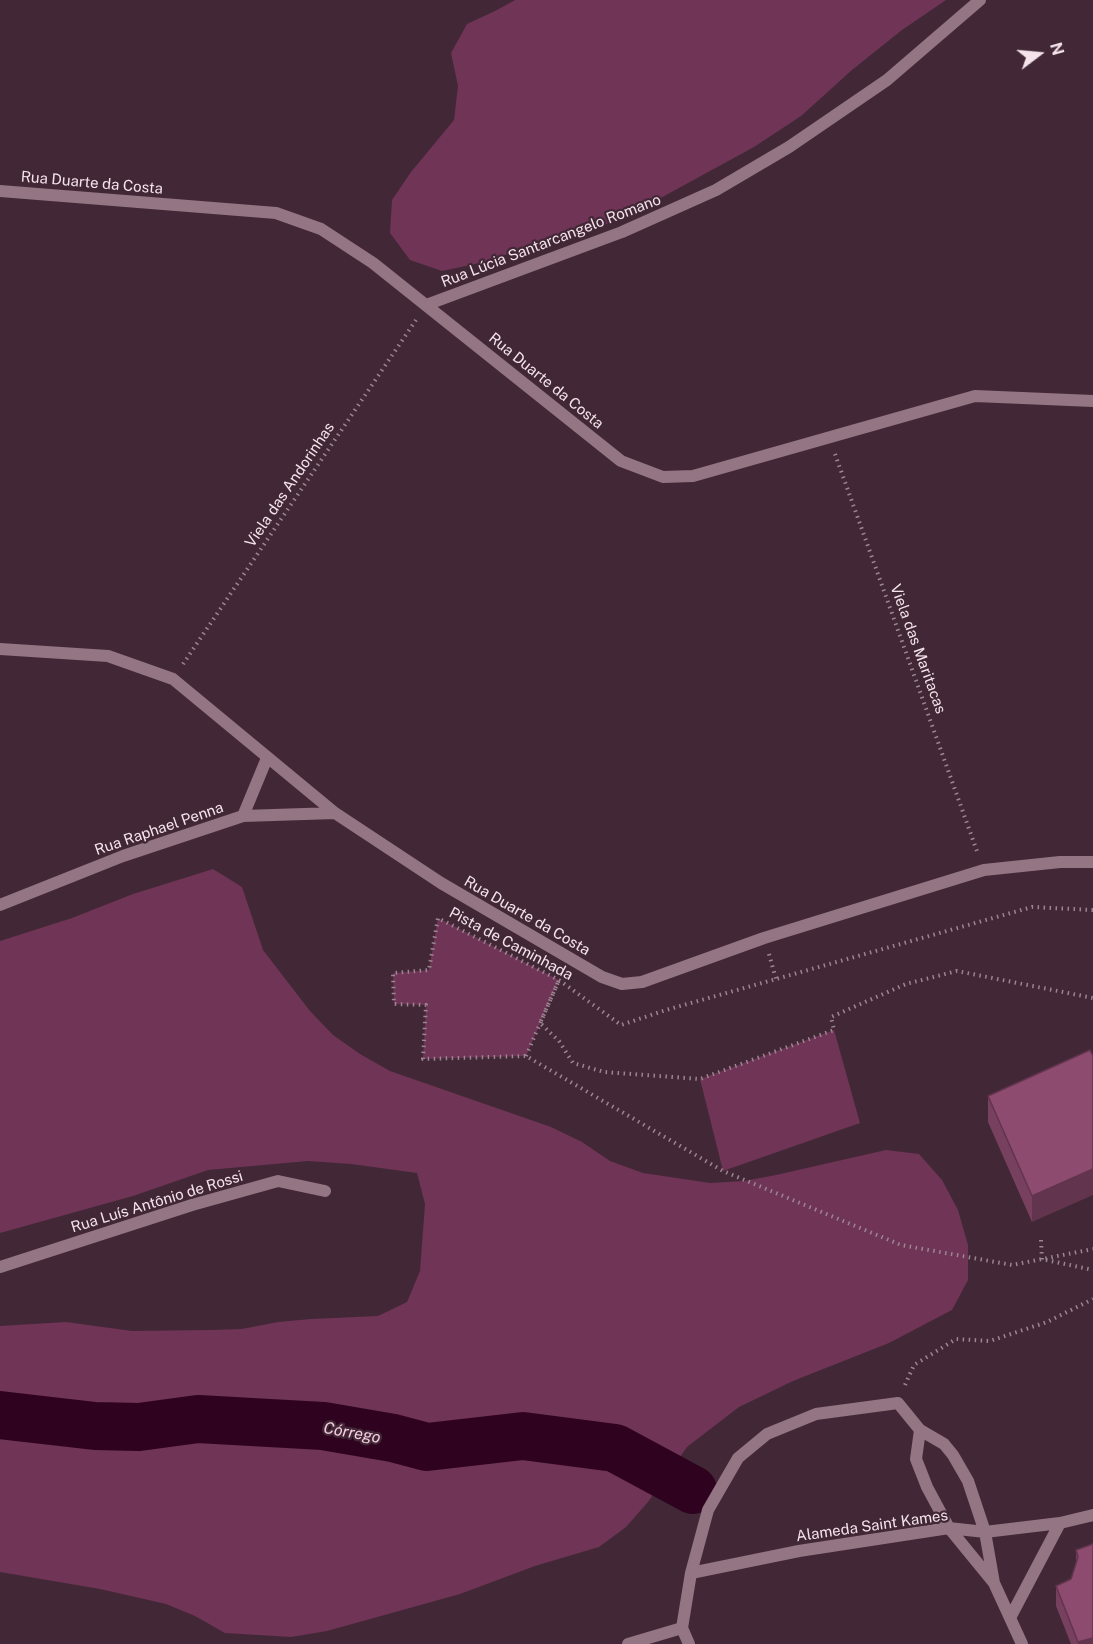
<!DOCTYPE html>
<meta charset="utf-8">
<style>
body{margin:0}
#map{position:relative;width:1093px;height:1644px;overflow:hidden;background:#422836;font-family:"Public Sans",sans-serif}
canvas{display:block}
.north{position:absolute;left:1009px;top:24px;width:60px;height:60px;-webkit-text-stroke:4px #422836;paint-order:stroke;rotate:74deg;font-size:16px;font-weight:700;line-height:24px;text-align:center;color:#f4e3eb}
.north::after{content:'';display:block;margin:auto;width:21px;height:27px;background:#f4e3eb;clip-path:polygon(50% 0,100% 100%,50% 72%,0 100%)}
</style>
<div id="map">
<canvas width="1093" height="1644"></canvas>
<div class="north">N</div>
</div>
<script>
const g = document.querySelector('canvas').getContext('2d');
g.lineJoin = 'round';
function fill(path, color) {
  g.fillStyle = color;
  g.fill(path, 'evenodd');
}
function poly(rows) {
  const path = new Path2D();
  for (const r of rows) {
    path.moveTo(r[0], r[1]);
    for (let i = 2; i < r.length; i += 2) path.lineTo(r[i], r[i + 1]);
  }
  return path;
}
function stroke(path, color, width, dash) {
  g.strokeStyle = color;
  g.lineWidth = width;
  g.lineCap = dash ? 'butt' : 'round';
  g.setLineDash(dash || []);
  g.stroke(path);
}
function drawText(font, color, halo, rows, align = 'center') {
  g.font = font + ' "Public Sans",sans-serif';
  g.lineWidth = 4.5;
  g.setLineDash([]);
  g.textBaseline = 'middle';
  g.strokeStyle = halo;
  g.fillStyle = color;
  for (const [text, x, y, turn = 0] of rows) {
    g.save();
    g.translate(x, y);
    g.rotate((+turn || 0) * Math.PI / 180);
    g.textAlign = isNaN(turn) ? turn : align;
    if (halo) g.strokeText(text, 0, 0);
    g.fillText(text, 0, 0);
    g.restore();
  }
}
fill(poly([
 [515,0,946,0,902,30,852,70,801,116,754,147,635,212,604,225,475,264,442,271,410,260,390,233,392,200,411,172,454,120,458,86,451,53,467,24,497,10],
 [213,869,242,887,263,950,310,1011,333,1035,360,1054,390,1071,551,1127,582,1142,610,1161,643,1173,710,1183,744,1181,776,1175,886,1150,919,1154,942,1180,958,1210,968,1245,968,1280,952,1310,889,1343,793,1381,739,1407,687,1447,648,1502,626,1527,599,1547,535,1566,460,1594,327,1631,291,1637,225,1633,195,1616,166,1604,100,1589,0,1572,0,1326,66,1322,132,1331,210,1330,242,1329,278,1322,311,1319,378,1316,407,1302,420,1271,425,1204,417,1173,351,1164,308,1161,208,1170,133,1196,0,1233,0,941,72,918,133,894],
 [438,918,559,980,526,1056,423,1059,426,1005,394,1004,393,973,429,970],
 [834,1030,860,1123,723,1171,700,1079]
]), '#6f3456');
stroke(poly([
 [0,1415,95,1426,139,1427,198,1419,323,1426,393,1438,427,1447,523,1436,615,1448,693,1490]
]), '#2f031f', 48);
stroke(poly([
 [835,454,978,854],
 [183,664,416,320],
 [1093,910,1032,907,666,1010,621,1025,559,980,438,918,429,970,393,973,394,1004,426,1005,423,1059,526,1056,723,1171,901,1245,1012,1265,1093,1249],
 [769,954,776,979],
 [526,1056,559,980,540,1023,559,1041,573,1063,604,1072,700,1079,834,1030,831,1017,906,984,957,971,1093,998],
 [1041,1240,1042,1260],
 [1046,1260,1093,1270],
 [905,1385,914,1365,956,1339,990,1341,1047,1322,1093,1299]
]), '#9b8691', 4, [1.5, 4.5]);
stroke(poly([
 [0,191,276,213,321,229,373,263,621,461,663,477,693,476,975,396,1093,401],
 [426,305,622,232,716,190,789,147,887,80,980,0],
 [0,649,108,656,173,679,335,813,441,883,602,977,622,984,642,982,764,938,984,870,1060,862,1093,862],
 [243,816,267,758],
 [0,905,123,856,243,816,335,813],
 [0,1267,192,1205,278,1181,325,1191],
 [920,1430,916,1459,927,1487,949,1528,994,1583,1022,1644],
 [691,1573,799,1551,949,1528,985,1532,1060,1523,1093,1515],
 [1010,1618,1060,1523],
 [628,1644,682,1628],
 [689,1644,682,1628,691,1573,708,1510,738,1458,767,1434,816,1414,898,1403,920,1430,944,1444,953,1455,968,1481,985,1532,994,1583]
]), '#947584', 12);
fill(poly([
 [1093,1056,1032,1222,988,1122,988,1096],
 [1093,1544,1093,1644,1071,1644,1056,1606,1056,1586,1071,1579,1076,1564,1076,1550]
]), '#78405f');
fill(poly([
 [1093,1169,1093,1195,1032,1222,1032,1196],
 [1093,1638,1093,1644,1078,1644,1078,1642]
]), '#62344e');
const building = poly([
 [1090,1050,1093,1056,1093,1169,1032,1196,988,1096,1090,1050],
 [1093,1544,1093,1638,1078,1642,1056,1586,1071,1579,1078,1557,1076,1550,1093,1544]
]);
fill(building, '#8c4b6f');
stroke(building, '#62344e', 1.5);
drawText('15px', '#f4e3eb', '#422836', [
 ["Rua Duarte da Costa",92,183,5],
 ["Rua Lúcia Santarcangelo Romano",551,241,-21],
 ["Rua Duarte da Costa",546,381,39],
 ["Viela das Andorinhas",290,485,-56],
 ["Viela das Maritacas",918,649,70],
 ["Rua Raphael Penna",159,829,-19],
 ["Rua Duarte da Costa",527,916,30],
 ["Pista de Caminhada",511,944,28],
 ["Rua Luís Antônio de Rossi",157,1202,-17],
 ["Alameda Saint Kames",872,1526,-8]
]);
drawText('italic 16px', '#f5cde1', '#422836', [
 ["Córrego",352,1433,10]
]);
</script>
